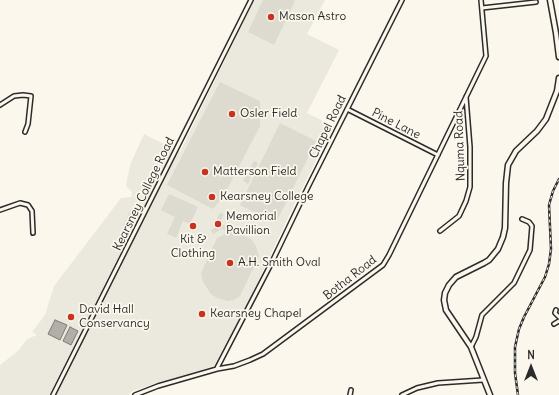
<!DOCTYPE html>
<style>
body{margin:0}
#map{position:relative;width:559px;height:395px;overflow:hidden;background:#fbf7ec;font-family:Delius,sans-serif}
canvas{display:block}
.north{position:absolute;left:511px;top:347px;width:40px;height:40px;-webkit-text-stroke:3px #fbf7ec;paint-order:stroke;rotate:0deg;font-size:11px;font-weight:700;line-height:16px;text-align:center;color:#2b2b2b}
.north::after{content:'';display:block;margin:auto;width:14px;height:18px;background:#2b2b2b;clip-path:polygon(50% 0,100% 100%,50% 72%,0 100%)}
</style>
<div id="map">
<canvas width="559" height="395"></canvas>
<div class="north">N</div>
</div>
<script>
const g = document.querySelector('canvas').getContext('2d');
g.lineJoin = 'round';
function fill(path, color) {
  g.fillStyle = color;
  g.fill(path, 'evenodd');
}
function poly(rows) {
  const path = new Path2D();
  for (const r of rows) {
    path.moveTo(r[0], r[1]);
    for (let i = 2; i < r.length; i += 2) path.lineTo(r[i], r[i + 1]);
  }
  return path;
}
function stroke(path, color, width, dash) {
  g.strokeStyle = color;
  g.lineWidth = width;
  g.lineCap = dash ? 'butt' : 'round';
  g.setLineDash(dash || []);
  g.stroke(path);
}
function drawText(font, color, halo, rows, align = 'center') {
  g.font = font + ' Delius,sans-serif';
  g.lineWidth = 3.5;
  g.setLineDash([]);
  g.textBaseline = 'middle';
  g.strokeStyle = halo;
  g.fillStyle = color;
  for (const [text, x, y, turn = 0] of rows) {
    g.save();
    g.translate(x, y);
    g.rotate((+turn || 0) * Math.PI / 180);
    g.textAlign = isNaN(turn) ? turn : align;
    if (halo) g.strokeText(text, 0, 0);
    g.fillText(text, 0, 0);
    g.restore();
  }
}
fill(poly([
 [254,0,325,0,307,34,339,50,307,113,333,126,295,203,251,296,214,366,148,386,132,391,129,395,0,395,0,365,19,350,27,339,37,335,32,332,45,315,54,286,121,198,131,197,132,192,126,186,130,165,144,134,180,152]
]), '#ebe8de');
fill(poly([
 [263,0,293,0,295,1,274,45,248,32],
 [220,82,260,101,260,126,223,197,213,209,167,185],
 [280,123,316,141,276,223,240,205],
 [254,161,258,163,248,184,243,181],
 [169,194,198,207,190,224,183,221,176,238,167,234,175,217,161,210],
 [131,209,140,213,131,230,123,226],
 [220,213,224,214,220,223,227,226,225,231,222,229,213,234,211,230,218,226,214,224],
 [229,232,237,232,251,239,256,246,259,256,240,296,234,300,228,301,217,298,211,294,203,282,201,274,202,271,217,238]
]), '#dddad0');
const water = poly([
 [55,320,67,325,60,340,48,334,55,320],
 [70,327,78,331,71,345,63,341,70,327]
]);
fill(water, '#b1afa7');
stroke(water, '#7b7a75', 1);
const minor = poly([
 [482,8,536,2],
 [0,105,14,96,23,95,31,96,28,124,25,132],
 [347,109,438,155],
 [0,210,20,203,28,205,32,211,33,233],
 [440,231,459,216,466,201,470,187,470,147,466,97],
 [556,310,555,313,559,317],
 [554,324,559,321],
 [471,347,476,337,482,315,514,283,530,250,532,226,529,222,522,219],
 [217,368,271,264,308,187,402,0],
 [53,395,251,0],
 [135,395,158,386,217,369,234,366,250,360,263,354,383,265,389,255,486,56,481,0],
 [350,395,351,390],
 [402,395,417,388,438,383,483,380]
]);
const secondary = poly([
 [550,0,556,33,559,57],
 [490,395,471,347,446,310,444,300,445,293,449,285,456,277,484,263,489,260,498,249,503,237,505,228,506,183,508,165,516,151,537,131,546,119,557,91,559,78]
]);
stroke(minor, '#2b2b2b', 6);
stroke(secondary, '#2b2b2b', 7);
stroke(minor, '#fbf7ec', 3);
stroke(secondary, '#fbf7ec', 4);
const rail = poly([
 [518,395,515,373,515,347,519,329,524,317,545,277,549,264,551,249,549,205,553,191,559,179]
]);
stroke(rail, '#2b2b2b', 2.5);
stroke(rail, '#fbf7ec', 1, [3]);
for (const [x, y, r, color] of [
 [271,17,4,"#c8321e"],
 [232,114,4,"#c8321e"],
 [205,172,4,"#c8321e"],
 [212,197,4,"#c8321e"],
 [218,224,4,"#c8321e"],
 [193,226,4,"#c8321e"],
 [230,263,4,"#c8321e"],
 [202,314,4,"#c8321e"],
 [71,317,4,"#c8321e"]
]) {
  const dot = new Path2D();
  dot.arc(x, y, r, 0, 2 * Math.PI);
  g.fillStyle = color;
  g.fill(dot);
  stroke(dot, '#fbf7ec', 1.5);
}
drawText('12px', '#2b2b2b', '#fbf7ec', [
 ["Mason Astro",279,17],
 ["Osler Field",240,114],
 ["Matterson Field",213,172],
 ["Kearsney College",220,197],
 ["Memorial",226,217],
 ["Pavillion",226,231],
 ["Kit &",193,240,"center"],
 ["Clothing",193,254,"center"],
 ["A.H. Smith Oval",238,263],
 ["David Hall",79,310],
 ["Conservancy",79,324],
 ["Kearsney Chapel",210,314]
], 'left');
drawText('12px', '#2b2b2b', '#fbf7ec', [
 ["Pine Lane",396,124,27],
 ["Chapel Road",328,127,-64],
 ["Nquma Road",460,146,-92],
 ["Kearsney College Road",144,194,-64],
 ["Botha Road",350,278,-38]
]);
</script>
